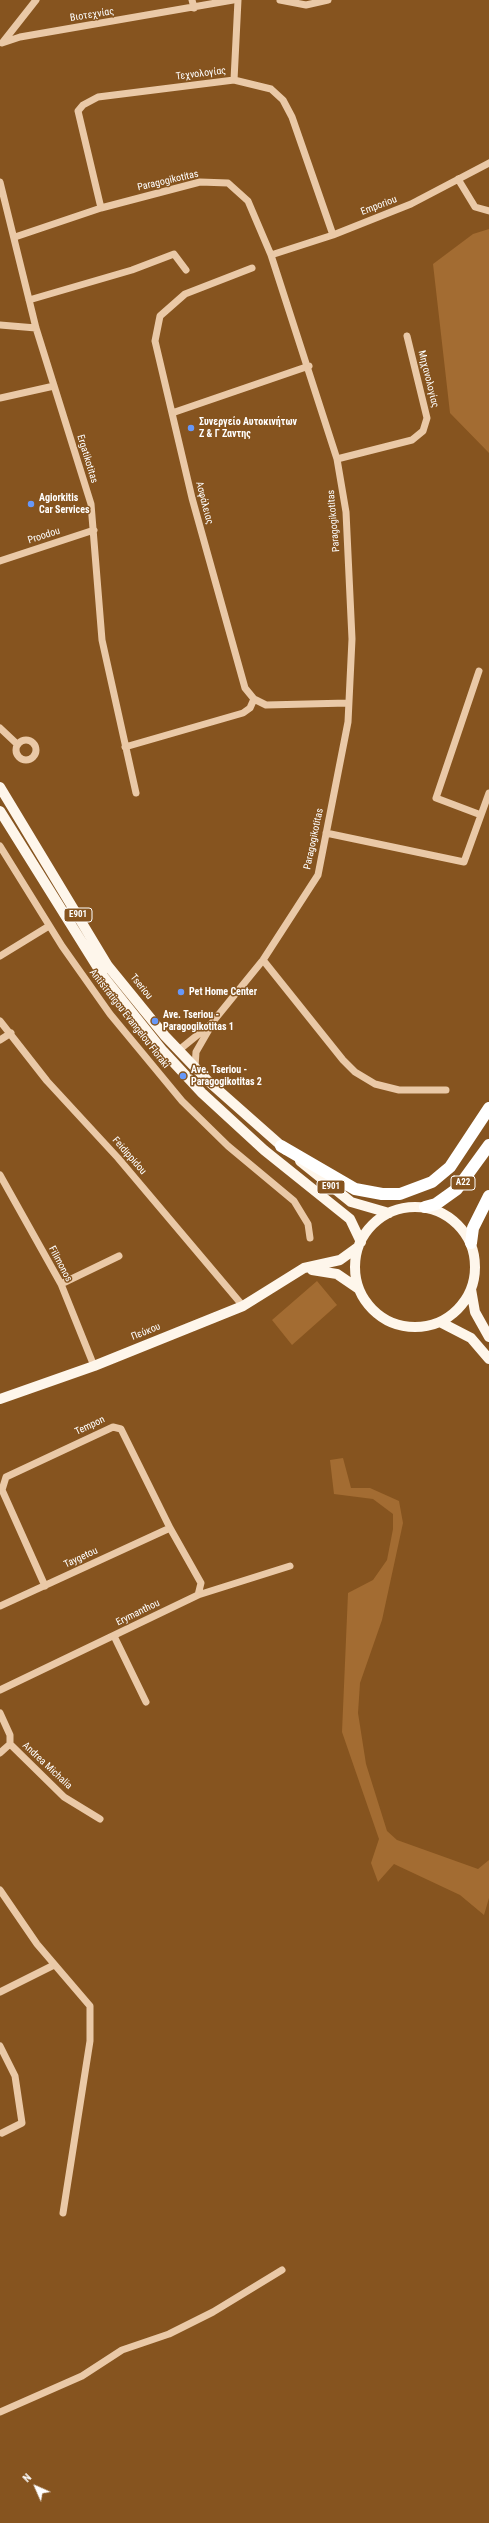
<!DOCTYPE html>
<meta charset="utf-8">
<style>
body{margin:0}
#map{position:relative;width:489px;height:2523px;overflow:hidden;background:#86541f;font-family:"Roboto Condensed",sans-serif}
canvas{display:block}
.north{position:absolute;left:16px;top:2467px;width:40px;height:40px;-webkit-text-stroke:3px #86541f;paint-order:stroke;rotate:315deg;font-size:11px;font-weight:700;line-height:16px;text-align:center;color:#fff}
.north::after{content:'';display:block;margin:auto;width:14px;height:18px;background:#fff;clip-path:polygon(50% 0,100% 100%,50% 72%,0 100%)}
</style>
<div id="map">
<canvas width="489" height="2523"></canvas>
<div class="north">N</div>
</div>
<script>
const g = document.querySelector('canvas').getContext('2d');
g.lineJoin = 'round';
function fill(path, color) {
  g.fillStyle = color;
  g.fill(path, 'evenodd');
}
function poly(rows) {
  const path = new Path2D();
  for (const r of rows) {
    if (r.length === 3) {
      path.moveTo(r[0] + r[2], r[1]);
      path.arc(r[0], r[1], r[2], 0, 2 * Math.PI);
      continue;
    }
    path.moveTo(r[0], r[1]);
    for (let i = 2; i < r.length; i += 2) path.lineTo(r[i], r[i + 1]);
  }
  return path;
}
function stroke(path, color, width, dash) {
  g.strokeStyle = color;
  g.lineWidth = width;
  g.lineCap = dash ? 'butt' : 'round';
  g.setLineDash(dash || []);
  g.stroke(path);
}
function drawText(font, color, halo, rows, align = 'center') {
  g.font = font + ' "Roboto Condensed",sans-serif';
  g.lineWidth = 3;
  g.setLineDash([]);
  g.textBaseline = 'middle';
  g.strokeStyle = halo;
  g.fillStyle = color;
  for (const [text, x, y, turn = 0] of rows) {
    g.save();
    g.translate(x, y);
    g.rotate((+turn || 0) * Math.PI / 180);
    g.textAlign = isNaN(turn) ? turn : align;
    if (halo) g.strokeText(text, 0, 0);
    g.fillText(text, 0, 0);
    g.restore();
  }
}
fill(poly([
 [489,229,489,453,450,413,433,264,473,234],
 [317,1281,337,1305,292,1345,272,1320],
 [343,1458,351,1488,370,1488,399,1501,403,1523,382,1620,360,1683,358,1713,366,1764,387,1831,397,1840,478,1869,489,1860,489,1898,484,1915,460,1895,394,1864,378,1882,371,1863,379,1839,342,1732,348,1593,373,1580,387,1560,393,1529,393,1514,373,1499,334,1494,330,1460]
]), '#a36c32');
stroke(poly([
 [192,0,194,8],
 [280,0,306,5,328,0],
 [3,42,36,0],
 [2,43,20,37,233,0],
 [234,80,238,0],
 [458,179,475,207,489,211],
 [0,182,36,328,91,504,102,640,136,793],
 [101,208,78,111,83,105,98,97,234,80,271,89,283,100,292,117,333,235],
 [15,237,101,208,200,182,228,183,248,201,271,255,337,459,346,512,352,639,348,722,318,875,263,960,211,1024,179,1050],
 [271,255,333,235,411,204,489,163],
 [252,268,185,294,160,316,155,341,192,498,245,688,254,699,266,705,348,703],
 [29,300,132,270,174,254,186,270],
 [0,325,36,328],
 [0,398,54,386],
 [172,413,309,366],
 [337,459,412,440,423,431,427,418,407,336],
 [0,561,94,530],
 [479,671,436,798,481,815],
 [0,728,17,744],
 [26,750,10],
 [125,747,243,713,250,708,254,699],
 [326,833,464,862,489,793],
 [0,846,62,946,110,1014,182,1101,228,1146,294,1201,308,1224,310,1238],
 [0,956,49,926],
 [263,960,343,1060,355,1072,375,1084,399,1090,446,1090],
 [0,1021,47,1081,118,1158,243,1306],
 [0,1040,11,1033],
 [195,1067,196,1052,211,1026],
 [0,1175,61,1284,94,1366],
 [61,1284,119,1256],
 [45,1586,2,1490,6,1477,113,1427,121,1429,170,1528,201,1583,198,1595],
 [0,1606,170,1528],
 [114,1636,146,1702],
 [0,1690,198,1595,290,1566],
 [0,1713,10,1735,10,1744,64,1797,100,1819],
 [0,1753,10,1744],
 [0,1890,37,1944,90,2006,90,2041,63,2213],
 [0,1992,54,1965],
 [0,2046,15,2076,22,2123,2,2133],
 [0,2412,82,2376,122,2350,169,2334,213,2312,282,2270]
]), '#eac9a7', 7);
stroke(poly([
 [0,787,108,966,165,1036,208,1081,286,1150],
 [0,811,103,976,163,1051,202,1093,264,1150,350,1219,361,1242],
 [300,1161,351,1202,389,1213],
 [415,1267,60],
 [312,1270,337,1274,359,1289],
 [471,1289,475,1312,489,1337],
 [440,1322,471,1338,489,1359],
 [0,1399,94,1366,243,1306,304,1268,340,1260,358,1247]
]), '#fef6eb', 10);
stroke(poly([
 [281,1146,355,1189,382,1194,400,1194,432,1182,450,1167,489,1108],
 [425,1207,436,1204,457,1189,489,1145],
 [471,1243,473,1228,489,1196]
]), '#fff', 12);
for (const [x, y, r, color] of [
 [191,428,4,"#6798f9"],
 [31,504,4,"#6798f9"],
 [181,992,4,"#6798f9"],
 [155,1021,4,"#6798f9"],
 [183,1076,4,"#6798f9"]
]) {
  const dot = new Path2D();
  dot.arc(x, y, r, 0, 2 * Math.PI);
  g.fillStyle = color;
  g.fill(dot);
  stroke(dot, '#86541f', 1.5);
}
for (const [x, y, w] of [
 [78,915,28],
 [463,1183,24],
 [331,1187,28]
]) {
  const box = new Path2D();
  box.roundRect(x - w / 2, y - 7, w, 14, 3);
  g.fillStyle = '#86541f';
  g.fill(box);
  stroke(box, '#fff', 1);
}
drawText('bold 9px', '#fff', null, [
 ["E901",78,915],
 ["A22",463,1183],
 ["E901",331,1187]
]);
drawText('10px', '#fff', '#86541f', [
 ["Βιοτεχνίας",92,15,-9],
 ["Τεχνολογίας",201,74,-7],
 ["Paragogikotitas",168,181,-13],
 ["Emporiou",379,206,-21],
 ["Μηχανολογίας",428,379,76],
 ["Ergatikotitas",87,459,73],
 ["Ασφάλειας",204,503,75],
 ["Paragogikotitas",334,521,-95],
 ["Proodou",44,536,-18],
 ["Paragogikotitas",314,839,-78],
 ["Tseriou",141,987,51],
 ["Antistratigou Evangelou Floraki",129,1019,52],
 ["Feidippidou",129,1156,49],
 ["Filimonos",60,1264,62],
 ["Πεύκου",146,1332,-22],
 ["Tempon",90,1426,-25],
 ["Taygetou",81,1558,-25],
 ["Erymanthou",138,1613,-26],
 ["Andrea Michalia",47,1766,43]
]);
drawText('bold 10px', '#fff', '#86541f', [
 ["Συνεργείο Αυτοκινήτων",199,422],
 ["Ζ & Γ Ζαντης",199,434],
 ["Agiorkitis",39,498],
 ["Car Services",39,510],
 ["Pet Home Center",189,992],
 ["Ave. Tseriou -",163,1015],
 ["Paragogikotitas 1",163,1027],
 ["Ave. Tseriou -",191,1070],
 ["Paragogikotitas 2",191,1082]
], 'left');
</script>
